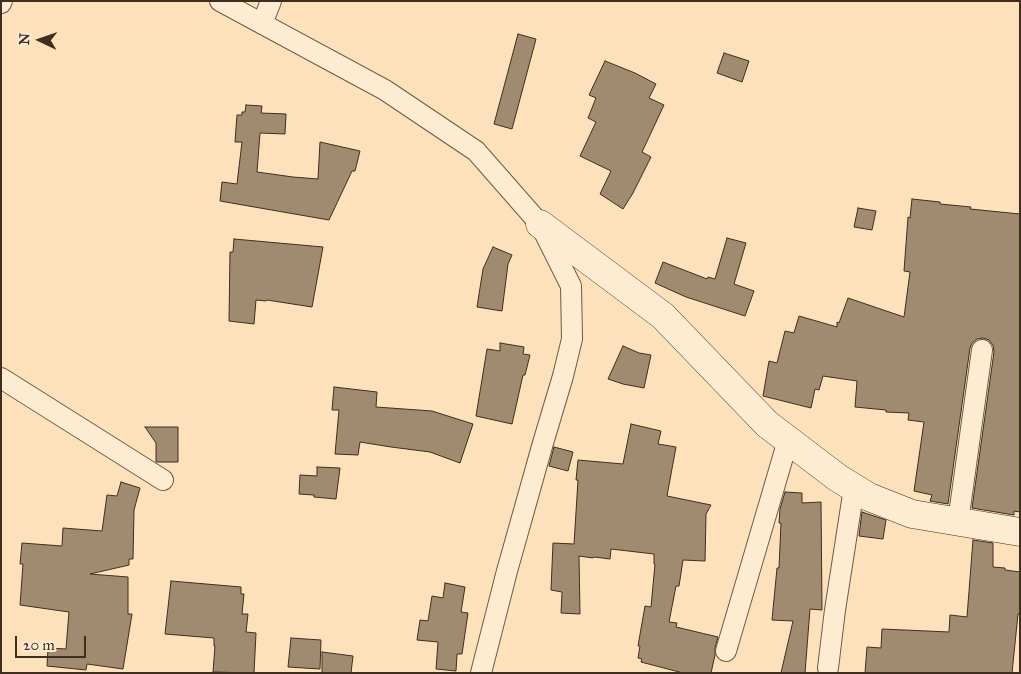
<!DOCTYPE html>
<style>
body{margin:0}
#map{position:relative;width:1021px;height:674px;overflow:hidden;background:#fde1ba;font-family:"IM FELL Great Primer",serif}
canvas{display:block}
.frame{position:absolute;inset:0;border:2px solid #3e2d20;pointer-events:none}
.north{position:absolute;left:15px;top:15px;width:50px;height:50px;-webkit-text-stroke:4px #feecd2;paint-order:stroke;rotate:273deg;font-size:14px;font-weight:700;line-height:20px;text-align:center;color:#3e2d20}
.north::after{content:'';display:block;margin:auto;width:18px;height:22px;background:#3e2d20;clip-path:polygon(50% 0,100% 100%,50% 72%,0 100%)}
.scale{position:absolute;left:15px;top:636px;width:71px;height:22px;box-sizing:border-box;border:2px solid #3e2d20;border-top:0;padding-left:6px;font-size:15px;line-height:18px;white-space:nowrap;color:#3e2d20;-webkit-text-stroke:4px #feecd2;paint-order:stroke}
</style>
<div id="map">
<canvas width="1021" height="674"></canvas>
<div class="frame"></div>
<div class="north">N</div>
<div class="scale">20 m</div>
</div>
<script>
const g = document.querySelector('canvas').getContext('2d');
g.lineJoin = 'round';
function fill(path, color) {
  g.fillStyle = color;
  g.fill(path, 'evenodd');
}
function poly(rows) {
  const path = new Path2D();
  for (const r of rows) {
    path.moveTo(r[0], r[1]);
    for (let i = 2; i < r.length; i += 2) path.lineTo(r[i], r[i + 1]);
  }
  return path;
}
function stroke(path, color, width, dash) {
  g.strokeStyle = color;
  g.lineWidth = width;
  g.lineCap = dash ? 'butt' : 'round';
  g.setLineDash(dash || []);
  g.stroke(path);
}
const building = poly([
 [518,34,536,39,512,129,494,124,518,34],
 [724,53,749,61,742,82,717,73,724,53],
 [605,61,635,73,656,84,649,98,664,105,642,152,651,157,633,193,623,209,600,194,611,171,580,156,596,122,588,118,596,98,589,95,605,61],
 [246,105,262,106,261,113,286,114,285,134,260,133,257,172,293,177,318,179,320,142,360,151,355,171,352,171,329,220,220,201,222,182,237,184,242,142,235,142,237,115,242,115,242,112,245,112,246,105],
 [912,199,940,202,940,204,971,207,970,209,1020,214,1020,512,1014,511,1014,515,972,508,994,352,993,345,989,340,983,338,977,339,972,343,970,348,948,504,930,501,932,495,914,491,924,422,908,420,909,413,886,412,886,410,855,407,857,381,823,376,819,390,815,389,811,408,763,396,769,361,777,363,785,331,794,333,799,316,837,327,837,322,839,323,848,298,904,317,910,272,904,271,908,217,910,218,912,199],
 [858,208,876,211,872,230,854,227,858,208],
 [727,238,746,243,734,284,754,291,745,316,686,297,655,283,663,262,707,279,708,277,715,279,727,238],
 [234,239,323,247,312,307,267,300,266,301,256,300,254,324,229,321,230,252,233,252,234,239],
 [493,247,512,255,508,264,502,311,477,307,483,269,493,247],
 [500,343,524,347,523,354,530,355,525,375,523,375,512,424,476,416,487,349,500,351,500,343],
 [623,346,639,353,651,355,644,388,623,384,608,379,623,346],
 [334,387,377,392,376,407,432,411,473,424,460,463,430,452,391,447,360,442,358,455,335,454,339,410,332,410,334,387],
 [631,424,661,431,658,444,676,447,667,496,711,505,706,514,705,561,683,560,679,586,676,586,669,622,677,623,676,627,718,637,715,648,715,655,711,673,683,673,641,662,642,659,638,658,640,646,638,646,645,606,651,607,655,564,654,564,654,554,611,549,610,559,594,557,593,558,579,556,580,614,561,613,562,592,551,590,553,543,574,544,578,480,576,480,578,460,623,464,631,424],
 [145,427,178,427,178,462,156,462,156,443,145,427],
 [554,447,573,452,568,471,549,466,554,447],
 [317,467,340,468,336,499,314,497,314,495,299,494,300,475,317,476,317,467],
 [121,482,140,488,134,510,133,559,129,559,129,565,90,574,128,577,128,614,132,614,123,669,87,664,86,670,47,666,48,648,66,649,69,612,20,605,23,564,20,564,22,543,62,546,63,528,102,531,107,495,117,496,121,482],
 [785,492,802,493,802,503,821,502,822,610,810,609,805,673,781,673,793,621,772,620,777,568,779,568,781,523,779,523,780,509,785,492],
 [862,512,886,520,883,539,859,536,862,512],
 [973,540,993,543,993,567,1005,568,1005,570,1020,572,1020,614,1018,614,1012,673,865,673,867,647,881,648,882,629,949,632,950,615,967,617,973,540],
 [171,581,241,587,241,594,244,594,242,614,248,614,246,632,256,633,254,673,213,672,215,646,214,646,214,638,165,634,171,581],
 [445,583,465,587,461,612,468,613,462,654,457,654,456,671,436,669,438,642,417,640,420,620,428,621,432,596,443,598,445,583],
 [291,638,321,640,320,669,288,667,291,638],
 [322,652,353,656,351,673,322,673,322,652]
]);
fill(building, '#a18b70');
stroke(building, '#3e2d20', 1);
const street = poly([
 [220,1,385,90,476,151,540,224,571,286,572,339,563,376,543,443,507,571,481,673],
 [1,3,2,1],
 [262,24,271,1],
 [1,378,163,480],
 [958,522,982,350],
 [726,651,788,440],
 [828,668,835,610,854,488]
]);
const secondary = poly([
 [540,224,663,316,767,424,838,478,869,497,912,514,1020,532]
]);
stroke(street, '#6e5a46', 22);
stroke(secondary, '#3e2d20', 29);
stroke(street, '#feecd2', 20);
stroke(secondary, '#feecd2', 28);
</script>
